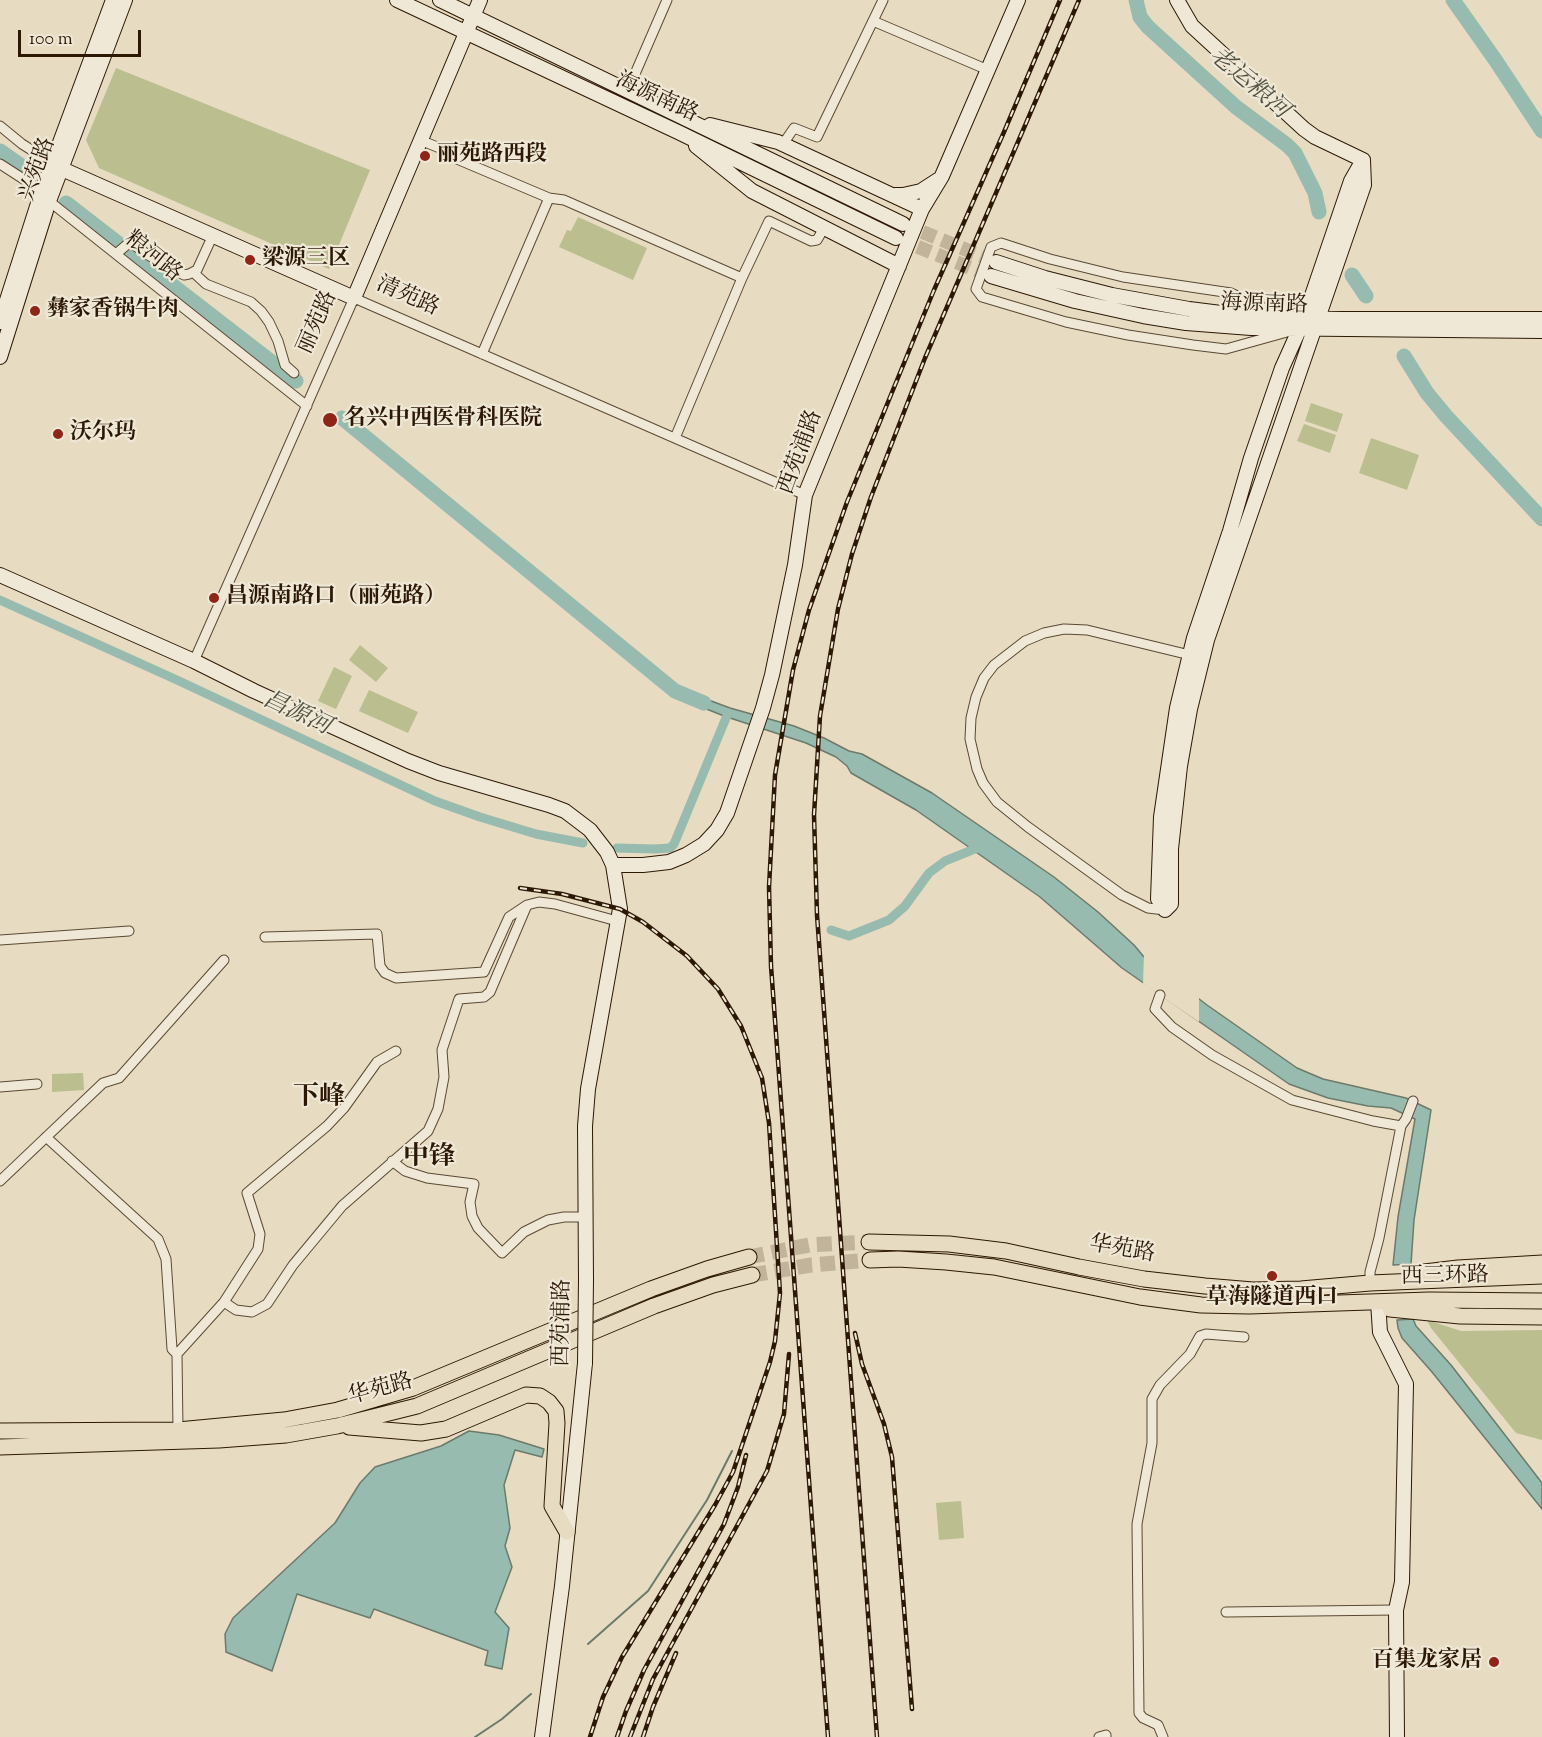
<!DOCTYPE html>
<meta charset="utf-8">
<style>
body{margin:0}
#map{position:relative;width:1542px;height:1737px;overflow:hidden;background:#e7dbc1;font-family:"Sorts Mill Goudy",serif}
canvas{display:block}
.scale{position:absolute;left:18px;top:30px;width:123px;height:27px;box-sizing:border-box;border:3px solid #2c1804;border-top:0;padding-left:8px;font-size:18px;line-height:21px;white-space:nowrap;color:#2c1804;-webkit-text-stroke:4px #efe8d7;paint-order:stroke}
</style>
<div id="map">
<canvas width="1542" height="1737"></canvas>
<div class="scale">100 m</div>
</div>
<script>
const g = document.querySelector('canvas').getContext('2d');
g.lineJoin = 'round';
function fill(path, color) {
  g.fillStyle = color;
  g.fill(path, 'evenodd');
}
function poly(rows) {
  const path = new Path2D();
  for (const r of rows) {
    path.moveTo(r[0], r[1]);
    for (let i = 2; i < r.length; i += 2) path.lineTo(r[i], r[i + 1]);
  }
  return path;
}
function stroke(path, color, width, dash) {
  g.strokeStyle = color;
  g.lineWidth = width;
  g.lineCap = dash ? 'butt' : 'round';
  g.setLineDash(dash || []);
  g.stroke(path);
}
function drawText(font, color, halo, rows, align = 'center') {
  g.font = font + ' "Sorts Mill Goudy","Noto Serif SC",serif';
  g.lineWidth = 4.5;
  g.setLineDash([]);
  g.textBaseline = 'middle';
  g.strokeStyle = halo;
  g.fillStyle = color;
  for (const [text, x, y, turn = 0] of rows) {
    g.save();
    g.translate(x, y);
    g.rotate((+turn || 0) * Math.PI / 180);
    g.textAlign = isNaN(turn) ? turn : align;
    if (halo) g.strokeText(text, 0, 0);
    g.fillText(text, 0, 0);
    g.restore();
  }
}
fill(poly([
 [116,68,370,170,329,269,99,168,86,140],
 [578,217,647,248,633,280,559,247,567,230,571,231],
 [1311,403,1343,414,1337,432,1305,421],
 [1304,424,1336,435,1330,453,1297,441],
 [1371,438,1419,455,1407,490,1359,473],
 [360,645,388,668,376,682,349,660],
 [334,667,352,676,336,709,318,701],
 [369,690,418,712,408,733,359,711],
 [83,1073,84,1090,52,1092,52,1074],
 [1427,1320,1461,1331,1542,1330,1542,1440,1516,1433,1431,1328],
 [961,1501,964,1538,939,1540,936,1503]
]), '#bbbe8f');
const water = poly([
 [687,692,730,708,794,726,824,738,849,751,862,754,932,793,1054,877,1098,912,1134,945,1144,957,1207,1005,1297,1068,1323,1079,1406,1098,1431,1110,1414,1220,1411,1264,1393,1265,1398,1217,1415,1119,1391,1108,1368,1106,1328,1098,1289,1084,1122,968,1040,897,916,810,851,773,847,766,836,757,806,743,724,716,684,700,687,692],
 [1413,1319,1416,1326,1451,1365,1542,1483,1542,1509,1432,1372,1402,1338,1398,1328,1397,1320,1413,1319],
 [469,1431,499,1435,544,1449,542,1457,515,1450,504,1485,510,1528,505,1546,512,1567,495,1612,509,1628,502,1669,485,1665,488,1651,374,1609,370,1618,297,1594,272,1671,226,1652,225,1634,233,1618,335,1523,360,1483,375,1467,441,1446,469,1431]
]);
fill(water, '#97bbaf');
stroke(water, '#6c7a6b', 1.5);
fill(poly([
 [1144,953,1199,996,1199,1022,1143,984]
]), '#e7dbc1');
stroke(poly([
 [588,1644,648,1591,707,1500,732,1451],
 [475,1737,502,1719,531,1694]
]), '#6c7a6b', 2);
stroke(poly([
 [0,600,177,680,435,801,480,817,536,834,583,843],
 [617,848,655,849,670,848,674,844,728,713],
 [831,930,849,936,889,920,905,906,929,873,945,861,982,846]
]), '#97bbaf', 9);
stroke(poly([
 [1136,0,1140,17,1148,27,1236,107,1287,145,1295,153,1315,193,1319,212],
 [1453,0,1496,61,1542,131],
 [0,151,20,165],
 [66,203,296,381],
 [1352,275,1366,296],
 [1404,356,1427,393,1446,416,1542,519],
 [342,418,675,691,704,703]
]), '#97bbaf', 15);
stroke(poly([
 [903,224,996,262],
 [898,239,991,276]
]), '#c2b49b', 14, [14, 7]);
stroke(poly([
 [749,1257,809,1245,869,1242],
 [752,1275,811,1265,870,1260]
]), '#c2b49b', 15, [15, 8]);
const street = poly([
 [873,21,988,70],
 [628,90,667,0],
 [0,126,22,144,57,166],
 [420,140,447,151,457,159,549,198,564,200,742,278],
 [783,144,794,128,817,137,883,0],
 [0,164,42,191,49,201,307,406],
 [116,254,130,242,148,255,184,275,189,274,197,270,213,235],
 [194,273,206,284,251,302,261,311,269,322,278,341,285,365,294,373],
 [1281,316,1231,293,1123,277,1050,259,1001,243,991,247,976,289,982,297,1066,322,1128,335,1193,345,1226,349,1287,332],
 [482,354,549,198],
 [675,438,742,278,769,221,811,241,817,240,824,228],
 [194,661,354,298,805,495],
 [1165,910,1148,908,1122,895,1028,827,997,802,983,783,977,769,970,739,971,718,976,697,984,678,994,665,1025,641,1044,633,1064,629,1087,630,1194,656],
 [265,937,377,934,380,966,385,973,396,978,484,972,509,917,527,905,539,902,555,904,617,921],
 [0,940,129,931],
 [1160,995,1155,1009,1172,1027,1212,1055,1292,1100,1373,1121,1401,1126,1379,1238,1370,1272,1370,1283],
 [0,1087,37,1084],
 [1401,1126,1406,1119,1413,1101],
 [46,1137,158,1239,166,1259,172,1349,177,1354],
 [392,1161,405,1171,427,1178,474,1184,470,1202,472,1216,478,1228,502,1253,524,1232,548,1220,564,1217,584,1217],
 [0,1181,103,1083,119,1078,224,960],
 [224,1302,258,1249,260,1234,247,1193,327,1126,344,1108,377,1062,396,1051],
 [178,1430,177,1354,224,1302,236,1310,252,1312,267,1304,293,1265,342,1206,428,1131,438,1109,444,1077,442,1050,459,999,484,997,490,992,527,905],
 [1226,1612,1396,1610],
 [1099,1737,1106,1735,1106,1737],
 [1163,1737,1158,1725,1143,1718,1139,1713,1137,1524,1152,1443,1152,1399,1160,1385,1190,1354,1200,1336,1206,1334,1244,1337]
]);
const secondary = poly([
 [397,0,678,132,896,238],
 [440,0,903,224],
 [1177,0,1192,26,1304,129,1315,137,1363,160],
 [710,125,778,142,922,209],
 [696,146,752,191,899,266],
 [1363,160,1364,185,1207,640,1190,709,1180,766,1171,849,1171,904,1165,910,1158,899,1161,817,1177,708,1194,638,1230,531,1251,458,1282,368,1304,319,1351,181,1363,160],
 [62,169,354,298,480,0],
 [895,195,903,195,921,191,938,180],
 [996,262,1045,278,1112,295,1189,309,1229,314,1285,318,1342,319,1542,319],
 [991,276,1075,301,1143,316,1186,323,1251,328,1542,331],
 [0,322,42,191,113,0],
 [0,357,49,201,125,0],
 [0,575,194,661,254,691,408,761,439,773,549,805,565,811,590,830,607,852,613,865,620,909,588,1089,585,1126,586,1280],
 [613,865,643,865,669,862,686,855,704,844,717,830,727,813,763,708,772,675,795,565,805,495,922,209,942,176,1018,0],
 [1378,1302,1380,1332,1406,1384,1402,1582,1396,1610,1397,1737],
 [542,1737,562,1586,585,1363]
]);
const primary = poly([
 [869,1242,949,1244,1006,1251,1079,1267,1144,1279,1205,1286,1253,1290,1301,1289,1370,1283,1542,1276],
 [870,1260,898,1259,946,1262,994,1267,1140,1297,1201,1305,1249,1306,1429,1300,1542,1301],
 [1416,1273,1458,1268,1542,1263],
 [1390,1309,1460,1316,1542,1317],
 [349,1427,421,1433,446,1429,526,1395,540,1396,549,1402,556,1411,557,1423,552,1506,567,1532],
 [0,1431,178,1430,284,1420,338,1410,413,1388,651,1289,707,1269,749,1257],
 [0,1447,219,1440,286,1435,337,1426,417,1406,654,1306,713,1285,752,1275]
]);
stroke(street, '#5b4933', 11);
stroke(secondary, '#2c1804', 16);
stroke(primary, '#2c1804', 17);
stroke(street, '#efe8d7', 9);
stroke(secondary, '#efe8d7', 14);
stroke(primary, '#e7dbc1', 15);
const rail = poly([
 [520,888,562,894,620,909,643,922,687,956,718,989,741,1026,762,1078,769,1123,780,1293,775,1341,770,1362,733,1472,715,1505,622,1657,603,1697,590,1737],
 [855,1333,862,1364,884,1424,892,1457,912,1709],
 [617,1737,626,1711,644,1670,724,1524,738,1487,746,1455],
 [630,1737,653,1679,767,1471,784,1414,789,1354],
 [643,1737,653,1707,676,1653],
 [828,1737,771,966,769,887,775,775,793,670,809,610,847,502,934,290,1004,132,1060,0],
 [877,1737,817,915,814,815,820,716,838,609,852,554,871,497,925,358,1079,0]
]);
stroke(rail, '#2c1804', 4.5);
stroke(rail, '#efe8d7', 2, [7]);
const secondaryBridge = poly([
 [585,1363,586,1280]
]);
stroke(secondaryBridge, '#2c1804', 16, []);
stroke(secondaryBridge, '#efe8d7', 14);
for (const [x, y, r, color] of [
 [425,156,6,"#8f2418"],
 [250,260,6,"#8f2418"],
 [35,311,6,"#8f2418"],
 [330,420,8,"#8f2418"],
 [58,434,6,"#8f2418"],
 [214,598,6,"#8f2418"],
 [1272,1276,6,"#8f2418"],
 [1494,1662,6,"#8f2418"]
]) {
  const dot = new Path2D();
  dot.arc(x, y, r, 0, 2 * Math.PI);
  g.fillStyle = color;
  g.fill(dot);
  stroke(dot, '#efe8d7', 2);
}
drawText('22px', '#2c1804', '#efe8d7', [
 ["海源南路",656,99,25],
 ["兴苑路",39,170,-70],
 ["粮河路",152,258,39],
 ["清苑路",407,298,24],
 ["海源南路",1264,306,2],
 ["丽苑路",319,323,-66],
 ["西苑浦路",802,453,-70],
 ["华苑路",1122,1251,10],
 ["西三环路",1445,1278,-1],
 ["西苑浦路",564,1323,-89],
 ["华苑路",381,1391,-15]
]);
drawText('bold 22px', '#2c1804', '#efe8d7', [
 ["丽苑路西段",437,156],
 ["梁源三区",262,260],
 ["彝家香锅牛肉",47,311],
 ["名兴中西医骨科医院",344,420],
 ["沃尔玛",70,434],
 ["昌源南路口（丽苑路）",226,598],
 ["草海隧道西口",1272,1299,"center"],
 ["百集龙家居",1482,1662,"right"]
], 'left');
drawText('italic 24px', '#515140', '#efe8d7', [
 ["老运粮河",1248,85,40],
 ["昌源河",296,715,25]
]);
drawText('bold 26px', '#2c1804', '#efe8d7', [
 ["下峰",319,1100],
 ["中锋",429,1160]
]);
</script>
